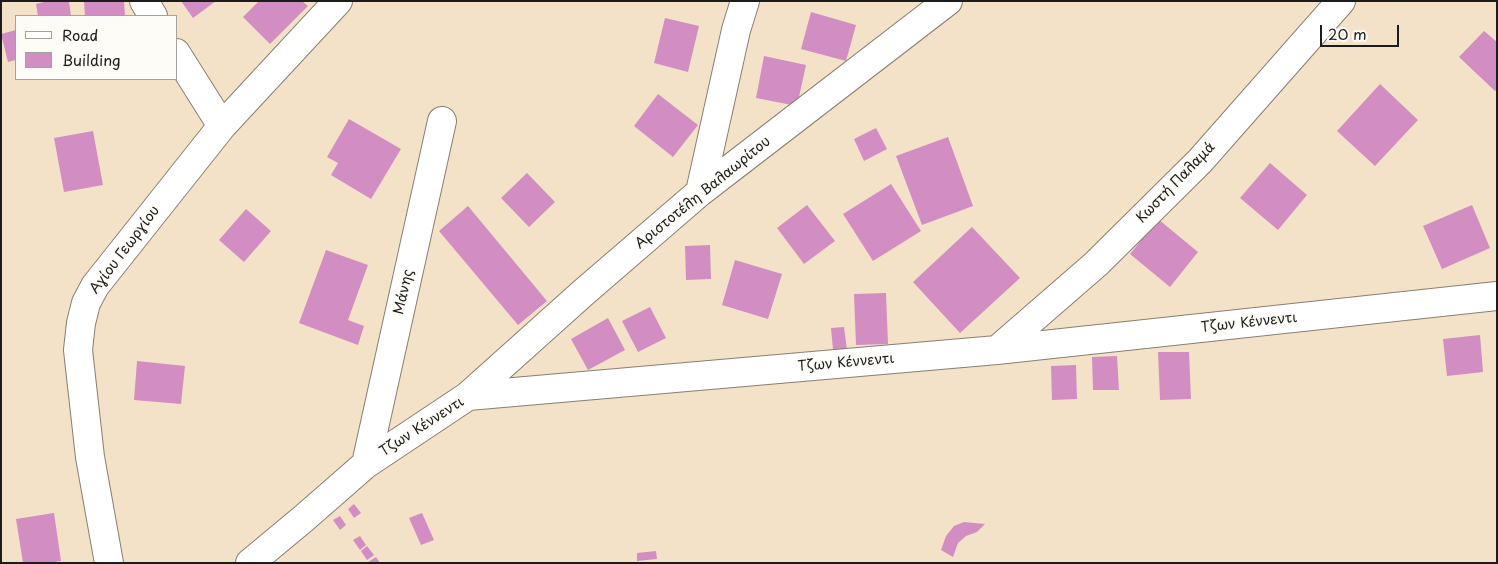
<!DOCTYPE html>
<meta charset="utf-8">
<style>
body{margin:0}
#map{position:relative;width:1498px;height:564px;overflow:hidden;background:#f4e2c8;font-family:"Playpen Sans",sans-serif}
canvas{display:block}
.frame{position:absolute;inset:0;border:2px solid #1c1c1c;pointer-events:none}
.legend{position:absolute;left:15px;top:15px;width:162px;height:65px;box-sizing:border-box;background:#fdfcf7;border:1px solid #a3a29f;margin:0;padding:6px 9px;list-style:none;font-size:15px;color:#1c1c1c}
.legend li{display:flex;align-items:center;gap:10px;height:25px}
.legend b{width:25px;border:1px solid #a3a29f}
.scale{position:absolute;left:1320px;top:25px;width:79px;height:22px;box-sizing:border-box;border:2px solid #1c1c1c;border-top:0;padding-left:6px;font-size:15px;line-height:18px;white-space:nowrap;color:#1c1c1c;-webkit-text-stroke:4px #fdfcf7;paint-order:stroke}
</style>
<div id="map">
<canvas width="1498" height="564"></canvas>
<div class="frame"></div>
<ul class="legend">
<li><b style="height:6px;background:#fff"></b>Road</li>
<li><b style="height:14px;background:#d28dc3"></b>Building</li>
</ul>
<div class="scale">20 m</div>
</div>
<script>
const g = document.querySelector('canvas').getContext('2d');
g.lineJoin = 'round';
function fill(path, color) {
  g.fillStyle = color;
  g.fill(path, 'evenodd');
}
function poly(rows) {
  const path = new Path2D();
  for (const r of rows) {
    path.moveTo(r[0], r[1]);
    for (let i = 2; i < r.length; i += 2) path.lineTo(r[i], r[i + 1]);
  }
  return path;
}
function stroke(path, color, width, dash) {
  g.strokeStyle = color;
  g.lineWidth = width;
  g.lineCap = dash ? 'butt' : 'round';
  g.setLineDash(dash || []);
  g.stroke(path);
}
function drawText(font, color, halo, rows, align = 'center') {
  g.font = font + ' "Playpen Sans",sans-serif';
  g.lineWidth = 4;
  g.setLineDash([]);
  g.textBaseline = 'middle';
  g.strokeStyle = halo;
  g.fillStyle = color;
  for (const [text, x, y, turn = 0] of rows) {
    g.save();
    g.translate(x, y);
    g.rotate((+turn || 0) * Math.PI / 180);
    g.textAlign = isNaN(turn) ? turn : align;
    if (halo) g.strokeText(text, 0, 0);
    g.fillText(text, 0, 0);
    g.restore();
  }
}
fill(poly([
 [48,1,69,1,71,16,38,16,36,4],
 [84,1,124,1,125,16,85,16],
 [181,1,216,1,193,18],
 [259,1,302,1,308,6,270,44,243,17],
 [811,12,856,25,846,61,801,49],
 [665,18,699,26,688,72,654,63],
 [16,30,16,60,8,62,1,34],
 [1484,31,1497,42,1497,89,1495,91,1459,57],
 [764,56,806,65,797,106,756,98],
 [1380,84,1418,120,1375,166,1337,131],
 [658,94,698,125,673,157,634,126],
 [349,119,401,149,371,199,331,175,338,163,327,157],
 [876,128,887,149,864,161,854,139],
 [93,131,103,185,64,192,54,138],
 [948,137,973,206,922,225,896,156],
 [1270,163,1307,195,1278,230,1240,198],
 [527,173,555,202,529,227,501,198],
 [891,184,921,231,873,261,843,214],
 [807,205,835,241,804,264,777,228],
 [1472,205,1490,248,1442,269,1423,226],
 [468,206,547,301,518,325,439,231],
 [246,209,271,231,244,262,219,240],
 [1158,219,1198,252,1170,287,1130,254],
 [972,227,1020,278,960,333,913,282],
 [710,245,711,279,686,280,685,246],
 [326,250,368,265,348,320,364,326,358,345,299,323],
 [735,260,782,274,768,319,722,305],
 [886,293,888,344,856,345,854,294],
 [650,307,666,338,638,352,622,321],
 [608,318,625,350,588,370,571,339],
 [844,327,848,358,834,360,831,328],
 [1480,335,1483,372,1447,376,1443,339],
 [1158,352,1189,352,1191,399,1160,400],
 [1117,356,1119,390,1093,390,1092,357],
 [137,361,185,366,181,404,134,400],
 [1076,365,1077,399,1052,400,1051,366],
 [354,504,361,513,354,518,348,509],
 [54,513,61,561,48,563,23,563,16,519],
 [422,513,434,540,421,545,409,518],
 [340,516,346,525,340,530,333,520],
 [964,522,985,524,977,532,966,536,958,543,953,557,941,550,946,536,954,526],
 [360,536,366,545,360,550,353,540],
 [367,546,374,555,367,560,361,551],
 [656,551,657,559,637,561,637,553],
 [376,557,380,563,367,563]
]), '#d28dc3');
const minor = poly([
 [144,1,153,16],
 [176,53,222,126],
 [700,192,736,30,745,1],
 [997,350,1096,264,1200,161,1341,1],
 [468,396,584,292,700,192,948,1],
 [366,464,442,121],
 [109,563,90,457,78,350,81,323,86,303,95,286,222,126,338,1],
 [250,563,303,519,366,464,468,396,997,350,1497,296]
]);
stroke(minor, '#887f72', 30);
stroke(minor, '#fff', 28);
drawText('14px', '#1c1c1c', '#fdfcf7', [
 ["Κωστή Παλαμά",1176,183,-46],
 ["Αριστοτέλη Βαλαωρίτου",703,193,-39],
 ["Αγίου Γεωργίου",125,250,-53],
 ["Μάνης",404,292,-77],
 ["Τζων Κέννεντι",1249,323,-6],
 ["Τζων Κέννεντι",846,363,-5],
 ["Τζων Κέννεντι",422,427,-33]
]);
</script>
